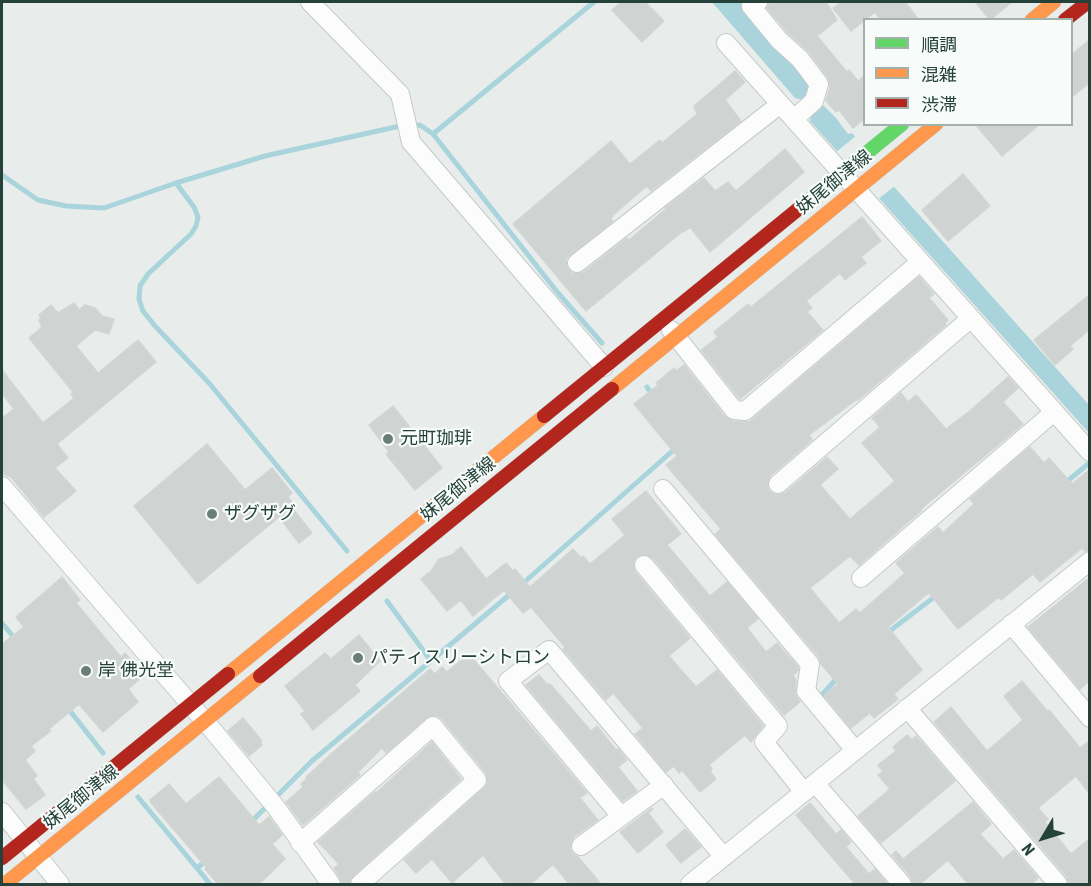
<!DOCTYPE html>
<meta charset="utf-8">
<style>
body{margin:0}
#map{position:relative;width:1091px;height:886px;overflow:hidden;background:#e8edeb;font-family:"Roboto Condensed","Noto Sans JP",sans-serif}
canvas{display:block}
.frame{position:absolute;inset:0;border:3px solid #24423a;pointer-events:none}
.legend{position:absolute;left:863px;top:18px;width:210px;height:108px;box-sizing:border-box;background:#f7fbf9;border:2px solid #a3b1ad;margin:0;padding:8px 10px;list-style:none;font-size:18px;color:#24423a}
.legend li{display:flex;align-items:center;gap:12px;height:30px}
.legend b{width:30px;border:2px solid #a3b1ad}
.north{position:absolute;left:1013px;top:808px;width:60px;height:60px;-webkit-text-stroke:4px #f7fbf9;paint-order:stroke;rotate:232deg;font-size:16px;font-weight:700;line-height:24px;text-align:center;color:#24423a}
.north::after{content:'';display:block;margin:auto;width:21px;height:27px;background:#24423a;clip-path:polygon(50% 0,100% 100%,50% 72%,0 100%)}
</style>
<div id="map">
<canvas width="1091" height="886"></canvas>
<div class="frame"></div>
<ul class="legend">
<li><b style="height:8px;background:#63d668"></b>順調</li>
<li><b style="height:8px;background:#ff974d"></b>混雑</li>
<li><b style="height:8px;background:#b3261e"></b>渋滞</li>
</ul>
<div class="north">N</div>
</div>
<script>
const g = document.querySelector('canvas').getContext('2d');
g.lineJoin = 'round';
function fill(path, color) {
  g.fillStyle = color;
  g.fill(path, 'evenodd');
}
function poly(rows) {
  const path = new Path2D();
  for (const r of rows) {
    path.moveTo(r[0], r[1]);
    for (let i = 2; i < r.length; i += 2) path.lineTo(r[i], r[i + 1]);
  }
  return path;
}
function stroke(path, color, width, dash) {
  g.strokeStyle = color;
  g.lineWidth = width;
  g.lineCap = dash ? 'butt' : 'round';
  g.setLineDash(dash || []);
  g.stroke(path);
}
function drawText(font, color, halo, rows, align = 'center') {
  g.font = font + ' "Roboto Condensed","Noto Sans JP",sans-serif';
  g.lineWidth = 4.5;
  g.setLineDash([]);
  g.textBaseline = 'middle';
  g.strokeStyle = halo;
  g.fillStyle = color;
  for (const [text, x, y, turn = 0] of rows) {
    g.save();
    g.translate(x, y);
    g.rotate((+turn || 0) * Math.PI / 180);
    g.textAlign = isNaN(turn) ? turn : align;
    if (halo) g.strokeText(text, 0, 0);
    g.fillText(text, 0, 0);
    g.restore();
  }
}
fill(poly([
 [712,2,741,2,814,85,817,106,824,106,836,118,848,134,852,133,896,189,1089,405,1089,433,810,121,813,109,807,101,795,98]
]), '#a9d4db');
fill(poly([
 [857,135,896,185,877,200,835,153]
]), '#e8edeb');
stroke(poly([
 [433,134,558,293,602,343],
 [2,175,38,200,66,206,104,208,176,183,265,156,400,126,420,125,433,134,594,2],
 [176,183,194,207,198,217,196,226,191,234,148,274,140,286,139,299,143,311,155,326,209,383,347,551],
 [647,387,654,397],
 [1064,484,1088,464],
 [521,585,678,446],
 [387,601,431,661],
 [2,623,16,640],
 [887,633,937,595],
 [821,696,838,677],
 [67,707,103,753],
 [138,797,210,884],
 [251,822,312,761,514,591],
 [197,868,207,860]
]), '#a9d4db', 5);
const building = poly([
 [621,2,645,2,664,21,642,42,612,10,621,2],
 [770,2,826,2,837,20,817,36,847,72,849,70,858,81,864,76,864,119,853,128,839,110,836,112,826,101,830,87,828,78,809,52,787,32,767,8,770,2],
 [841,2,905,2,919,20,881,20,875,12,851,31,833,8,841,2],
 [975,2,1012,2,990,20,975,2],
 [1089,40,1089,83,1071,98,1071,55,1089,40],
 [735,71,745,82,725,100,741,121,651,191,647,186,613,215,611,219,613,221,570,255,566,259,568,269,573,274,584,272,627,238,629,240,666,209,665,208,704,178,715,191,728,182,736,191,785,149,804,172,710,252,690,227,684,232,683,231,586,311,513,224,611,141,630,164,660,140,662,143,697,114,694,106,735,71],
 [975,124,1040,124,1002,156,975,124],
 [963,174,990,206,948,241,922,210,963,174],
 [862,217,881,241,861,257,866,263,845,280,840,273,806,301,812,308,807,312,823,330,740,399,701,350,718,337,714,332,748,304,751,307,862,217],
 [919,277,934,294,929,298,948,320,945,323,946,325,858,400,856,400,809,435,812,440,770,476,767,485,769,491,775,495,785,493,827,457,838,469,820,485,850,519,895,481,862,443,880,427,872,418,901,393,908,402,916,395,946,429,971,410,1008,377,1018,388,1003,402,1023,424,921,509,922,510,859,565,850,556,810,588,839,623,856,609,860,613,905,573,896,563,938,527,943,533,974,504,970,499,1030,447,1044,463,1049,458,1072,484,1089,470,1089,550,1085,551,1082,548,1040,582,1033,574,1001,600,999,597,958,629,929,593,926,595,888,627,922,670,894,694,898,699,874,718,870,713,851,728,824,695,838,684,821,664,819,657,715,534,721,529,666,465,677,456,634,404,658,385,656,383,674,368,676,371,684,365,725,417,733,421,749,422,919,277],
 [1089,295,1089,330,1070,346,1073,349,1055,365,1034,340,1089,295],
 [74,303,79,310,85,305,95,308,102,316,114,319,109,334,95,330,76,346,98,373,138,340,156,362,57,444,68,458,55,468,76,491,44,517,11,477,5,475,2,471,2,418,14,409,2,393,2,370,43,423,74,398,71,394,73,392,29,338,42,327,39,320,41,318,39,315,51,305,58,313,74,303],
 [393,406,442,468,415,490,386,454,389,452,369,425,393,406],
 [207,444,245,490,272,468,292,493,288,497,293,503,290,505,312,533,299,543,279,517,198,584,134,506,207,444],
 [646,491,681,534,667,545,710,596,727,582,758,619,747,628,766,652,777,643,798,667,798,671,793,675,796,680,795,694,800,702,784,715,653,558,643,554,636,557,633,566,635,572,690,638,669,656,696,687,717,670,763,726,751,742,745,735,709,765,712,769,710,771,716,779,700,792,682,770,679,773,674,766,666,772,635,734,643,728,613,693,606,700,563,649,565,647,531,607,523,613,504,590,473,616,461,600,447,611,421,579,431,571,439,559,452,555,461,547,486,579,506,563,513,571,515,569,530,587,573,549,581,558,583,556,590,564,625,535,612,519,646,491],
 [62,577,80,600,76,603,121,657,125,653,139,669,135,673,140,679,128,689,138,702,103,732,79,704,49,729,51,731,31,746,35,751,25,760,37,776,33,778,45,795,26,809,2,780,2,644,24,627,16,617,62,577],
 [1089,578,1089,681,1080,689,1028,627,1089,578],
 [359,635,380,661,355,685,360,691,313,730,301,714,305,711,285,686,325,653,331,659,359,635],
 [469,654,587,793,580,798,598,820,574,837,570,848,572,853,578,857,602,885,570,885,553,864,530,885,506,885,483,855,452,883,432,859,416,873,404,860,484,788,488,783,486,773,442,719,436,715,426,718,386,753,382,748,358,772,360,775,303,825,286,802,303,787,301,784,307,778,306,777,331,754,430,669,435,674,442,667,447,672,469,654],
 [539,675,548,685,550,684,591,731,597,726,616,750,618,749,627,760,618,767,637,791,623,801,526,685,539,675],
 [1022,681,1048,712,1049,710,1080,748,1089,741,1089,793,1076,776,1038,808,1048,819,1045,822,1071,854,1089,839,1089,885,1069,885,1067,877,934,722,951,707,987,751,1023,720,1004,696,1022,681],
 [243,718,262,741,260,742,262,745,249,756,228,731,243,718],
 [907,735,912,740,916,736,955,781,881,843,858,816,890,789,878,775,883,772,878,765,896,751,893,747,907,735],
 [432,742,461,779,353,876,349,885,342,885,340,878,334,868,339,864,318,842,375,792,376,793,432,742],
 [219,777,259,825,269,817,282,835,272,844,285,859,258,885,219,885,205,869,206,867,151,803,150,800,169,784,186,804,219,777],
 [973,802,991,824,980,834,1003,859,1014,850,1038,878,1031,885,969,885,948,860,919,885,913,885,911,877,892,855,896,851,903,859,973,802],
 [810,803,836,834,841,830,851,842,846,847,869,874,875,869,888,885,856,885,796,815,810,803],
 [652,808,653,809,648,813,663,832,638,853,620,832,652,808],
 [685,829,701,847,681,863,666,845,685,829]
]);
fill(building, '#cfd4d2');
stroke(building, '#d1d6d4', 1.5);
const street = poly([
 [310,2,400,94,411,142,604,367],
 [758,2,751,6,779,40,800,59,819,84,814,101,794,119],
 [726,43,1090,452],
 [577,263,779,105],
 [671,330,734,410,745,411,920,262],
 [778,484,970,319],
 [2,486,215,733,275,806,331,884],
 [663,489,810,664,806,691,855,750],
 [644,565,778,726,764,742,804,792],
 [861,578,1054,412],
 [1011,624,1090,718],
 [907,708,1058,884],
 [815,783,902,884],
 [2,812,60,884],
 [621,816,508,681,549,650,724,857],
 [300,843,433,726,477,780,360,884],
 [581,846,664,785],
 [690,884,1090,561]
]);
const fast = poly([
 [802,206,902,124]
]);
const slow = poly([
 [1032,20,1054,2],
 [612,389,936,124],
 [228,674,544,416],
 [5,884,260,676]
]);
const jam = poly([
 [1065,20,1088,2],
 [544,416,802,206],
 [260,676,612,389],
 [2,858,228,674]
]);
stroke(street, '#c5cac8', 20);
stroke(fast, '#c3ccc9', 15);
stroke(slow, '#c3ccc9', 15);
stroke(jam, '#c3ccc9', 15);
stroke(street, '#fcfcfc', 18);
stroke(fast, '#63d668', 14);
stroke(slow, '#ff974d', 14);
stroke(jam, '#b3261e', 14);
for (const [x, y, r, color] of [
 [388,439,6,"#697e78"],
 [212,514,6,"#697e78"],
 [358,658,6,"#697e78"],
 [86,671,6,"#697e78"]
]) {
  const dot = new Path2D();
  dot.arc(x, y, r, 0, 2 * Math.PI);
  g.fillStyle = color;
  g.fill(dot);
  stroke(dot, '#f7fbf9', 2);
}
drawText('18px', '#24423a', '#f7fbf9', [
 ["妹尾御津線",835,183,-39],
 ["妹尾御津線",459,490,-39],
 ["妹尾御津線",82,798,-39]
]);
drawText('18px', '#24423a', '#f7fbf9', [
 ["元町珈琲",400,439],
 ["ザグザグ",224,514],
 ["パティスリーシトロン",370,658],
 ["岸 佛光堂",98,671]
], 'left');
</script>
